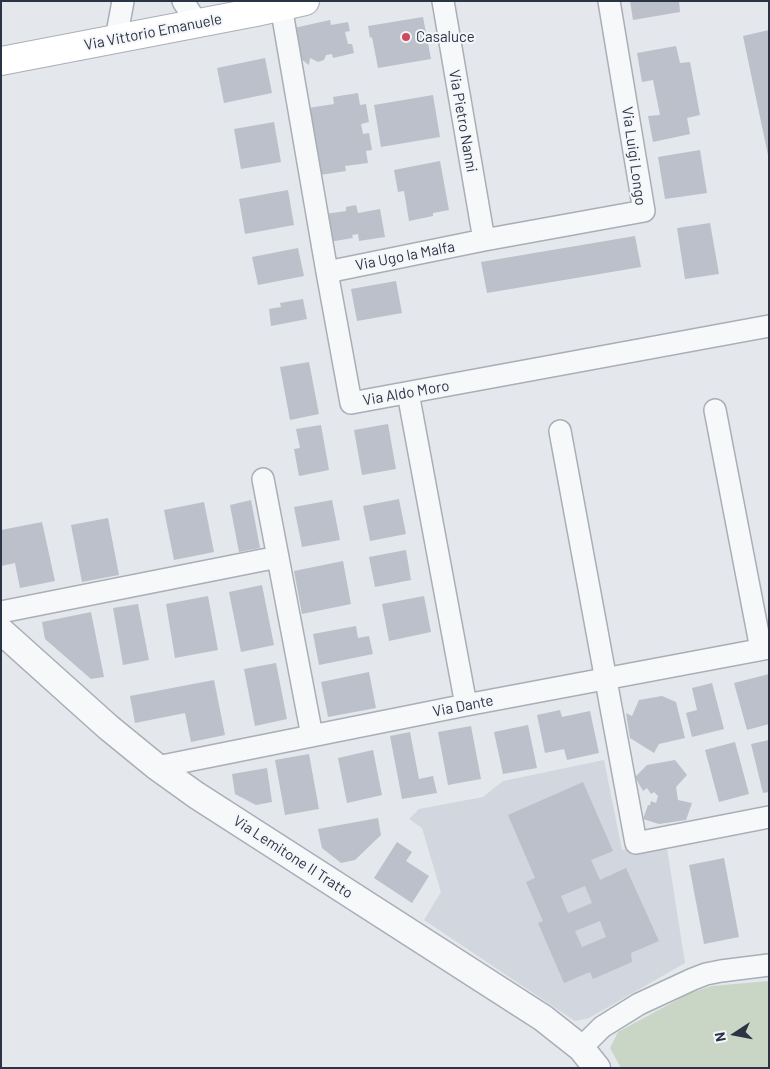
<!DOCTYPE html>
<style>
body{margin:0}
#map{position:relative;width:770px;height:1069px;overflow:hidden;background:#e4e7ec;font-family:Barlow,sans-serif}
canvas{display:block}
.frame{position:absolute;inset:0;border:2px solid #2b3445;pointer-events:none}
.north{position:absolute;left:710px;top:1009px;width:50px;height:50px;-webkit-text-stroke:4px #f4f6f9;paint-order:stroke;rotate:259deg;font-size:14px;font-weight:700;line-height:20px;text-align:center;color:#2b3445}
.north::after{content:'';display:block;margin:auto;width:18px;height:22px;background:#2b3445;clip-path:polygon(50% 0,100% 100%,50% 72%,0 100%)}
</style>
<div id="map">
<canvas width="770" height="1069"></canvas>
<div class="frame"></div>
<div class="north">N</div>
</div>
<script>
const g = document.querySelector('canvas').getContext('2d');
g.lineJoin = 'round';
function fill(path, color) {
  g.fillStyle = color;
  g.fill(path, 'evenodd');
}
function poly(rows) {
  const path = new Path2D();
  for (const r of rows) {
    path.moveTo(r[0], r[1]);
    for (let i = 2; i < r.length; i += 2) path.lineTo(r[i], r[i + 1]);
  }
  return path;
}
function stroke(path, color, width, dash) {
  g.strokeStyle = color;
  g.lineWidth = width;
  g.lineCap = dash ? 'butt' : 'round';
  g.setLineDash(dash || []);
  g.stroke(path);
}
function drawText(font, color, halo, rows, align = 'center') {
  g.font = font + ' Barlow,sans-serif';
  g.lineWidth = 4;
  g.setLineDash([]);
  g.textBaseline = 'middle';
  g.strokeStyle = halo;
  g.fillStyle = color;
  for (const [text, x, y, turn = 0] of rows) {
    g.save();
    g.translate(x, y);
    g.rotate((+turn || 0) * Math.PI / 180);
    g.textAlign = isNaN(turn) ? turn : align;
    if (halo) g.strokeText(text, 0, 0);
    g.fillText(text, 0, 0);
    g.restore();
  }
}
fill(poly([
 [604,760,622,850,666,842,685,963,589,1018,575,1021,424,920,441,892,422,828,409,819,419,809,483,797,503,781]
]), '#d2d6de');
fill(poly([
 [769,981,769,1068,621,1068,610,1048,618,1032,690,993,712,986]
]), '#c9d6c5');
fill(poly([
 [630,1,679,1,680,12,633,20],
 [423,17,431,59,378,68,372,37,370,38,368,26],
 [330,20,331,25,348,22,350,31,345,32,348,44,352,44,354,53,333,58,332,54,326,55,324,60,318,62,310,58,309,65,293,53,294,28],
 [769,30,769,155,768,155,743,36],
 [676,46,680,63,690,62,700,115,687,118,690,134,653,142,648,116,660,115,653,80,642,82,637,53],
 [265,58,272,93,224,103,217,68],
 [358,93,360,105,366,104,369,122,361,124,363,134,369,133,372,150,366,151,368,163,345,166,346,171,320,175,308,108,334,104,333,97],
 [433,95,440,137,381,147,374,105],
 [274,122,281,162,241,169,234,129],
 [700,150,707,193,665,199,658,157],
 [440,161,449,210,433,213,433,216,409,221,404,191,398,192,394,170],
 [288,190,294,225,245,234,239,199],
 [356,205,358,213,380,209,385,237,359,241,358,234,352,235,353,238,329,242,325,214,346,211,346,207],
 [710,223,719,274,685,279,677,228],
 [635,236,641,267,487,293,481,262],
 [298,248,304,276,258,285,252,257],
 [396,281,402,313,357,321,351,289],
 [303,299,307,319,271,326,269,309,281,307,280,303],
 [309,362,319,414,290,420,280,367],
 [388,424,396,469,362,475,354,430],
 [321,425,329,470,299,476,294,449,300,448,296,429],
 [399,499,406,534,370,541,363,506],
 [251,500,260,548,239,552,230,505],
 [332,500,340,540,302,547,294,507],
 [204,502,214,552,174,560,164,510],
 [108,518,119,575,82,582,71,525],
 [42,522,55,581,20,588,15,563,1,566,1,530],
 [406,550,411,580,375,587,369,557],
 [343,561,351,604,302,614,294,571],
 [262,585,274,645,241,652,229,592],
 [208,596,218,650,175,658,166,604],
 [424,596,431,632,389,641,382,604],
 [138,604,149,660,123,665,113,608],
 [91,612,104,677,91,679,45,639,42,622],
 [356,626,358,638,369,636,373,654,319,665,313,634],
 [276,663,287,719,255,726,244,669],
 [369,672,376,708,328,717,321,682],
 [769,674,769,724,747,730,734,683],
 [214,680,225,735,191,742,185,713,135,723,130,696],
 [712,683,724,729,692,737,686,713,697,710,692,688],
 [662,696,676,702,685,738,659,744,654,753,630,738,626,713,632,716,639,700],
 [560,710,562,717,590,711,599,753,567,760,564,749,545,753,537,715],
 [528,725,537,768,503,774,494,732],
 [471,726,481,779,448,785,438,732],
 [410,732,419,779,433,776,437,793,402,799,390,736],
 [769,740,769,792,763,793,751,744],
 [735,742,749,794,719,802,705,750],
 [373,750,382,795,347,803,338,758],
 [309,754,319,809,285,815,275,760],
 [675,760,687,775,676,787,678,800,692,803,686,820,659,824,643,819,648,805,650,805,651,801,656,803,658,796,654,792,651,794,647,788,643,791,635,777,647,765],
 [267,768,272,802,256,805,235,794,232,774],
 [583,782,613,851,591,860,600,880,626,868,659,941,631,953,632,962,593,979,590,972,564,983,538,923,543,921,526,882,535,878,508,815],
 [585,886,592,903,568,913,561,896],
 [600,921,606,937,582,947,575,931],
 [378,818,381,835,355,860,341,863,322,848,318,829],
 [397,842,412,852,406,861,429,876,412,903,374,878],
 [724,858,739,937,704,944,689,865]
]), '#bbc0ca');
const minor = poly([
 [183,1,197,23],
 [443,1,484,240],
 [281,6,327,272,351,403,769,326],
 [116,39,123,1],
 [327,272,484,240,644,211,609,1],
 [408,393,466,705],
 [715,410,761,649],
 [560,431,636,843,769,817],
 [263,479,312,736],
 [1,612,278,557],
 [157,767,466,705,769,648],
 [581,1048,602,1027,639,1004,693,979,706,974,721,971,769,965]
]);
const tertiary = poly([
 [1,631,108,727,157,767,196,795,543,1018,581,1048,597,1068]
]);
const secondary = poly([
 [1,61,256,12,305,1]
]);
stroke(minor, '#a9aeb7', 24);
stroke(tertiary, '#a9aeb7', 29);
stroke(secondary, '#a9aeb7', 30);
stroke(minor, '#f7f8fa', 21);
stroke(tertiary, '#f7f8fa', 26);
stroke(secondary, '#fff', 28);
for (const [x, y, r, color] of [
 [406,37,5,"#d1495b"]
]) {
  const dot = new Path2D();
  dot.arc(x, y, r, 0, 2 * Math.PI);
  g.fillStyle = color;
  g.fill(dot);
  stroke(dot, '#f4f6f9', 2);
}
drawText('15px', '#2b3445', '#f4f6f9', [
 ["Via Vittorio Emanuele",153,32,-11],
 ["Via Pietro Nanni",463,121,80],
 ["Via Luigi Longo",634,156,82],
 ["Via Ugo la Malfa",405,256,-11],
 ["Via Aldo Moro",406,393,-10],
 ["Via Dante",463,706,-11],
 ["Via Lemitone II Tratto",293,857,33]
]);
drawText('15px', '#2b3445', '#f4f6f9', [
 ["Casaluce",416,37]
], 'left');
</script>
